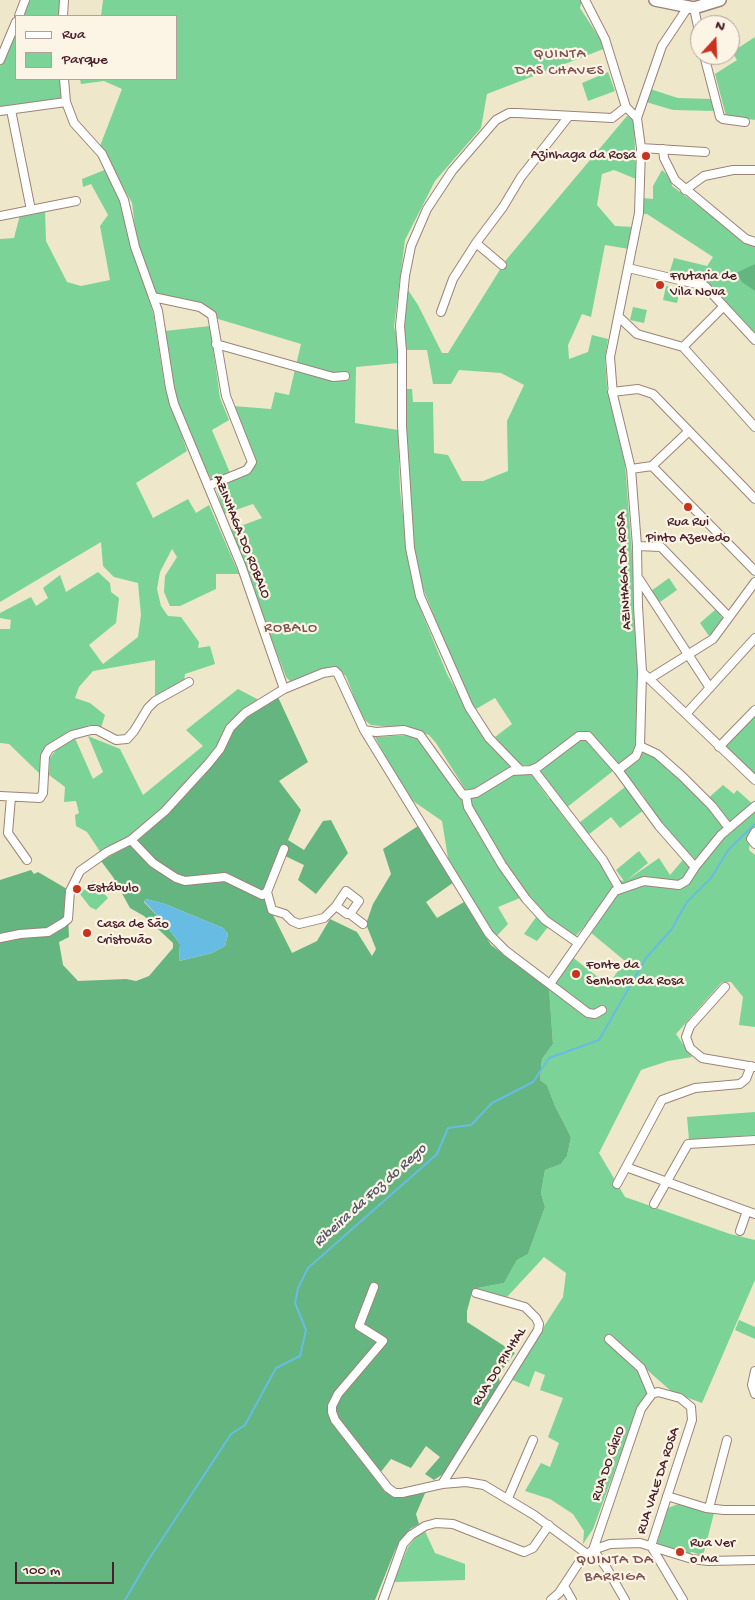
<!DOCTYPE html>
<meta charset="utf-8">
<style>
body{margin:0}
#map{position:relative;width:755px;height:1600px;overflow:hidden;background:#eee7c9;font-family:"Gochi Hand",sans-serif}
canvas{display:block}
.legend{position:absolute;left:15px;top:15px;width:162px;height:65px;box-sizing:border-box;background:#fcf5e5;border:1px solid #b59f9b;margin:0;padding:6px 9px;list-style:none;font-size:15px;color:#4a1f2b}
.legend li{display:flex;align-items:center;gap:10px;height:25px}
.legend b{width:25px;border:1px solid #b59f9b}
.north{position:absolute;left:690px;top:15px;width:50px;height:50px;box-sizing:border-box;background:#fcf5e5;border:1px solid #b59f9b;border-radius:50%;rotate:20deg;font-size:14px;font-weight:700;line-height:20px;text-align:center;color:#4a1f2b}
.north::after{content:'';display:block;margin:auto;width:18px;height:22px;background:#c8321e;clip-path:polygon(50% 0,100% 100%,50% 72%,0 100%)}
.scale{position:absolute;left:15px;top:1562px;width:99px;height:22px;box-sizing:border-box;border:2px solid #4a1f2b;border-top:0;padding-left:6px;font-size:15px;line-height:18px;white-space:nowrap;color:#4a1f2b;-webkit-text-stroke:4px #fcf5e5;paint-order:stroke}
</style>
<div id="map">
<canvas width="755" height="1600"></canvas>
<ul class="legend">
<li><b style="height:6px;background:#fff"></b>Rua</li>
<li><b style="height:14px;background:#7bd398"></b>Parque</li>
</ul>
<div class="north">N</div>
<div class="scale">100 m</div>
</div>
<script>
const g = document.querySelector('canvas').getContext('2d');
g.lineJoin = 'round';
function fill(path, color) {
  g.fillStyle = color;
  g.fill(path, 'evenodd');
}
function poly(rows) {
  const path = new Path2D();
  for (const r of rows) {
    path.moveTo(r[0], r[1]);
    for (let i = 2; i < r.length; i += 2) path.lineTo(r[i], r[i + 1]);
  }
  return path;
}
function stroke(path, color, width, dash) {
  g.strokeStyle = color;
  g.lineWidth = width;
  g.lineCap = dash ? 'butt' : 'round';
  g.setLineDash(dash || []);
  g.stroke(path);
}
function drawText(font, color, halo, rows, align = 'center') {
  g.font = font + ' "Gochi Hand",sans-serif';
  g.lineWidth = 4.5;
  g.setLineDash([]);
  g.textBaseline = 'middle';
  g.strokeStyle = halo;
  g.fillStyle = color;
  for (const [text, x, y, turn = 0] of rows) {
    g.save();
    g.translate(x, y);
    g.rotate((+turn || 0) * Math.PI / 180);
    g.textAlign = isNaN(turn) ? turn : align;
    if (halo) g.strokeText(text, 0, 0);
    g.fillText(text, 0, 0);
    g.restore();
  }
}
fill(poly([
 [30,0,61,0,60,16,22,16],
 [103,0,582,0,580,8,606,48,487,94,481,128,435,181,405,240,394,327,400,346,398,363,356,367,355,423,398,430,400,490,409,566,422,613,447,674,477,727,510,767,476,789,465,789,436,743,429,735,412,729,371,725,362,718,346,676,337,670,292,683,286,677,230,530,262,518,253,504,224,514,216,488,201,461,176,400,165,331,210,326,220,398,229,420,212,430,233,480,253,464,233,406,271,409,275,392,289,395,301,344,215,318,188,302,155,293,137,244,132,203,100,146,122,89,104,81,81,84,80,79,176,79,176,16,101,16],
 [16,30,16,79,59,79,63,99,0,109,0,66],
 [755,37,755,120,726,116,715,74,737,60,732,52],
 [608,72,615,91,588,101,582,83],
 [650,89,678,98,712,99,716,111,673,110,646,102],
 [627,116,634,119,636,179,614,170,602,174,597,205,615,226,633,227,629,249,605,245,591,317,582,314,568,345,569,359,588,352,592,335,608,339,605,358,607,388,625,464,640,655,638,725,634,753,623,764,617,765,593,737,584,732,577,733,536,765,522,765,507,753,495,737,512,724,495,698,476,709,463,689,417,573,407,487,404,389,412,389,413,402,433,402,434,453,448,455,462,481,483,481,508,471,507,421,524,385,501,373,459,370,451,384,433,384,427,350,404,350,403,319,408,290,418,305,442,353,448,353,506,260],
 [107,169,122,200,131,249,144,280,154,317,164,382,187,451,136,483,153,518,188,499,196,513,209,505,239,574,216,574,216,589,180,606,170,606,164,592,165,576,177,557,172,549,160,572,157,589,161,606,168,616,181,617,199,642,198,648,210,646,215,664,185,674,184,682,155,698,155,660,93,671,79,687,75,698,90,703,105,715,101,728,89,725,45,746,43,753,41,775,9,744,0,743,0,629,10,629,11,620,0,618,0,613,31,597,36,606,48,598,43,588,60,575,66,592,98,572,110,583,111,592,119,598,116,623,89,645,103,664,138,637,141,615,138,583,114,577,103,566,101,542,0,602,0,239,14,238,20,215,45,210,46,241,67,282,81,286,110,280,100,226,108,215,91,184,83,187,82,179],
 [662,170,671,178,672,186,755,247,755,334,706,282,669,274,674,258,707,266,713,257,647,214,643,214,643,198,653,199,653,186],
 [666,286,680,290,677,303,663,300],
 [633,307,647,310,644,323,630,320],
 [669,578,677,590,660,602,651,591],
 [716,609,723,619,709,636,700,623],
 [238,689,259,700,227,725,212,756,164,808,125,842,101,853,87,832,76,826,75,815,79,813,76,801,64,802,65,787,49,775,50,758,56,750,74,736,93,779,103,772,88,736,120,749,143,795,203,746,186,730],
 [755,712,755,778,722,747],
 [413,735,428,746,464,794,502,778,523,772,531,774,549,799,556,795,545,782,540,770,579,739,588,741,613,771,566,808,559,811,611,878,624,881,616,870,639,851,648,863,627,880,659,858,670,875,687,855,660,823,643,795,622,772,638,759,641,741,706,800,723,785,734,794,737,790,755,806,755,832,750,838,749,850,755,855,755,1027,739,1025,743,997,731,982,722,982,676,1034,692,1057,668,1061,641,1070,599,1153,625,1197,730,1234,755,1240,755,1280,702,1403,672,1392,609,1336,605,1339,642,1371,648,1394,640,1402,593,1529,583,1544,584,1531,573,1514,550,1499,525,1491,541,1463,550,1467,559,1443,548,1437,563,1398,540,1390,545,1375,535,1371,529,1387,510,1379,563,1297,566,1273,544,1257,507,1297,473,1289,504,1283,517,1260,528,1254,545,1207,541,1193,545,1170,561,1164,567,1156,571,1137,555,1106,547,1085,540,1080,542,1059,553,1044,549,988,571,956,608,985,625,961,584,927,574,938,552,922,537,941,524,934,539,913,525,896,498,907,508,924,495,938,484,925,448,858,442,821,413,801,394,773,375,737],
 [625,787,644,810,620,828,611,817,588,835,579,823],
 [93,881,108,898,96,910,90,907,80,894],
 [755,1112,755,1135,689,1140,687,1117],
 [739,1320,755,1327,755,1339,735,1330],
 [678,1504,714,1513,703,1556,692,1552,687,1554,657,1544,668,1508],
 [425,1531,435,1553,465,1564,465,1580,394,1582,408,1547,414,1539]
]), '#7bd398');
fill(poly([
 [755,264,755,291,742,282,736,273],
 [278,697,308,762,279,781,301,810,288,840,304,850,323,821,331,820,348,853,316,894,298,880,304,865,285,856,265,899,292,953,317,941,330,919,357,932,372,956,376,949,366,924,373,904,391,874,383,849,418,826,454,882,426,902,437,918,464,902,491,945,549,988,553,1044,542,1059,540,1080,547,1085,555,1106,571,1137,567,1156,561,1164,545,1170,541,1193,545,1207,528,1254,517,1260,504,1283,473,1289,467,1311,467,1322,515,1353,498,1375,500,1382,446,1472,434,1480,425,1474,440,1457,426,1446,411,1468,391,1459,380,1473,356,1440,350,1444,385,1492,397,1496,426,1491,416,1514,419,1524,410,1529,396,1548,375,1600,0,1600,0,880,31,870,34,874,38,872,67,889,69,937,59,942,63,965,78,981,126,979,136,981,149,976,173,948,173,943,144,916,130,908,113,877,101,861,127,847,152,826,217,760,234,729,247,714],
 [146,899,165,904,223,928,228,934,225,946,212,953,179,961,180,944,165,924,144,902]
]), '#64b580');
fill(poly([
 [146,899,165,904,223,928,228,934,225,946,212,953,179,961,180,944,165,924,144,901]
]), '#67bce4');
stroke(poly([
 [125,1600,149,1559,231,1434,245,1425,276,1368,300,1356,306,1330,295,1303,298,1288,308,1268,437,1154,448,1128,471,1125,492,1103,533,1082,549,1058,599,1040,646,958,671,930,687,902,711,878,729,849,755,824]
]), '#67bce4', 2);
const minor = poly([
 [585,0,605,39,626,107,637,118],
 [694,8,700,36],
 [19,16,25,0],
 [63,16,64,0],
 [704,55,720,117,723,119,745,122],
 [0,60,16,22],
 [64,79,66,102,74,123,102,154,124,200,135,247,158,311,170,388,174,404,241,565,284,689],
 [11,110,31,210],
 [0,111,66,102],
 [641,148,705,152],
 [663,149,664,158,675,180,746,239,755,242],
 [685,190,704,176,733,170,755,170],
 [0,216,76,201],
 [476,243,502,265],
 [628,268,705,286,755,340],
 [153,297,200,307,212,315,226,396,252,462,247,470,208,486],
 [441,312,453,279,476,243,503,207,521,177,569,116],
 [619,317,637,334,683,347,755,427],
 [216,344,333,377,345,376],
 [683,347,724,306],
 [612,392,638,389,653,394,755,499],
 [652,466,755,571],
 [631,469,652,466,689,431],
 [637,546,661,547,729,617],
 [639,579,710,688],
 [642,672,755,780],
 [649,679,713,639,755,582],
 [686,714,755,638],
 [364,730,489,934,506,951,588,1013,595,1014,602,1010],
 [640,746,657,754,682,776,712,806,729,828],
 [719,747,755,710],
 [533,769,603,860,619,888],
 [520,770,489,738,469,707,420,596,410,548,402,426,402,351,400,326,405,276,411,246,427,209,452,171,496,120,509,113,517,113,612,118,626,107],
 [0,796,40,798,43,793,45,756,49,749,72,735,91,730,97,730,116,740,127,739,134,731,148,708,155,701,189,682],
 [466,796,468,807,502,865,526,899,545,920,578,943],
 [11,797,8,833,27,860],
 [755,832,751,839,755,844],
 [131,840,153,863,176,878,185,881,225,877,262,895,267,892,284,849],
 [695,867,721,835,755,806],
 [267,892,272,910,285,914,292,921,299,924,324,918,336,906],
 [347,914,336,906,346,891,359,901,350,914,363,924],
 [0,938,20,934,48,932,63,923,68,919,70,891,80,871,107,852,131,840,165,811,208,764,220,749,230,728,245,713,284,689,323,673,335,671,338,674,364,730,376,732,404,730,420,735,463,795,476,793,512,771,531,770,538,767,579,736,588,736,618,770,636,756,640,746,642,672,638,606,637,546,631,469,613,395,610,357,639,213,641,148,637,118,662,46,688,7],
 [550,984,615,891,644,881,679,885,686,881,695,867,659,826,618,770],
 [725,987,690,1026,686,1037,690,1048,702,1058,755,1067],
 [626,1167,755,1214],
 [617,1184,662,1100,695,1088,740,1084,746,1079,751,1066],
 [654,1204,688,1144,755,1140],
 [740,1231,747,1211],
 [374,1287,359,1326,383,1341,338,1394,332,1406,332,1412,335,1420,388,1488,395,1493,402,1493,442,1484,466,1482,484,1485,534,1515,587,1554],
 [609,1339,641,1368,652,1394],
 [755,1371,752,1385,755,1394],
 [442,1484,538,1330,539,1324,536,1318,525,1307,476,1293],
 [667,1496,706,1508,724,1510,755,1510],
 [508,1498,533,1440],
 [709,1508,727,1440],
 [593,1550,641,1409,652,1394,658,1392,680,1398,691,1407,692,1420,651,1546,683,1600],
 [593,1550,606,1567,625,1600],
 [564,1586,572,1600],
 [383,1600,403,1544,411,1535,425,1526,436,1523,453,1524,524,1552,533,1548,549,1525],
 [551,1600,559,1593,582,1558,593,1550,610,1544,640,1543,692,1559,708,1561,755,1560]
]);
const primary = poly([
 [655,0,694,8,720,0]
]);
stroke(minor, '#9c837a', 10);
stroke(primary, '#9c837a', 14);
stroke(minor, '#fff', 8);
stroke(primary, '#fff', 11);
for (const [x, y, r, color] of [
 [646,156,5,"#c8321e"],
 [660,285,5,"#c8321e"],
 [688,507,5,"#c8321e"],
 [77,889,5,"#c8321e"],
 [87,933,5,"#c8321e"],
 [576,974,5,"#c8321e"],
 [680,1552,5,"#c8321e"]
]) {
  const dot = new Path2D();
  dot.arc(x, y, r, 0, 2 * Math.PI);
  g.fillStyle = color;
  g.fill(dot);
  stroke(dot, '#fcf5e5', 2);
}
drawText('14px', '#4a1f2b', '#fcf5e5', [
 ["Azinhaga da Rosa",636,156,"right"],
 ["Frutaria de",670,277],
 ["Vila Nova",670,293],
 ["Rua Rui",688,523,"center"],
 ["Pinto Azevedo",688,539,"center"],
 ["Estábulo",87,889],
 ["Casa de São",97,925],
 ["Cristovão",97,941],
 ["Fonte da",586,966],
 ["Senhora da Rosa",586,982],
 ["Rua Ver",690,1544],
 ["o Ma",690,1560]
], 'left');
drawText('14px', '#4a1f2b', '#fcf5e5', [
 ["AZINHAGA DO ROBALO",241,537,68],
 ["AZINHAGA DA ROSA",625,571,-93],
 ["RUA DO PINHAL",500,1367,-58],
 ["RUA DO CÍRIO",609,1464,-71],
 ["RUA VALE DA ROSA",659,1481,-72]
]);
g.letterSpacing = '1px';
drawText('15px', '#805052', '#fcf5e5', [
 ["QUINTA",560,55],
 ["DAS CHAVES",560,72],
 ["ROBALO",291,629],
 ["QUINTA DA",615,1561],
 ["BARRIGA",615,1578]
]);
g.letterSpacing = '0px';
drawText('italic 15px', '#54566c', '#fcf5e5', [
 ["Ribeira da Foz do Rego",371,1196,-42]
]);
</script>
